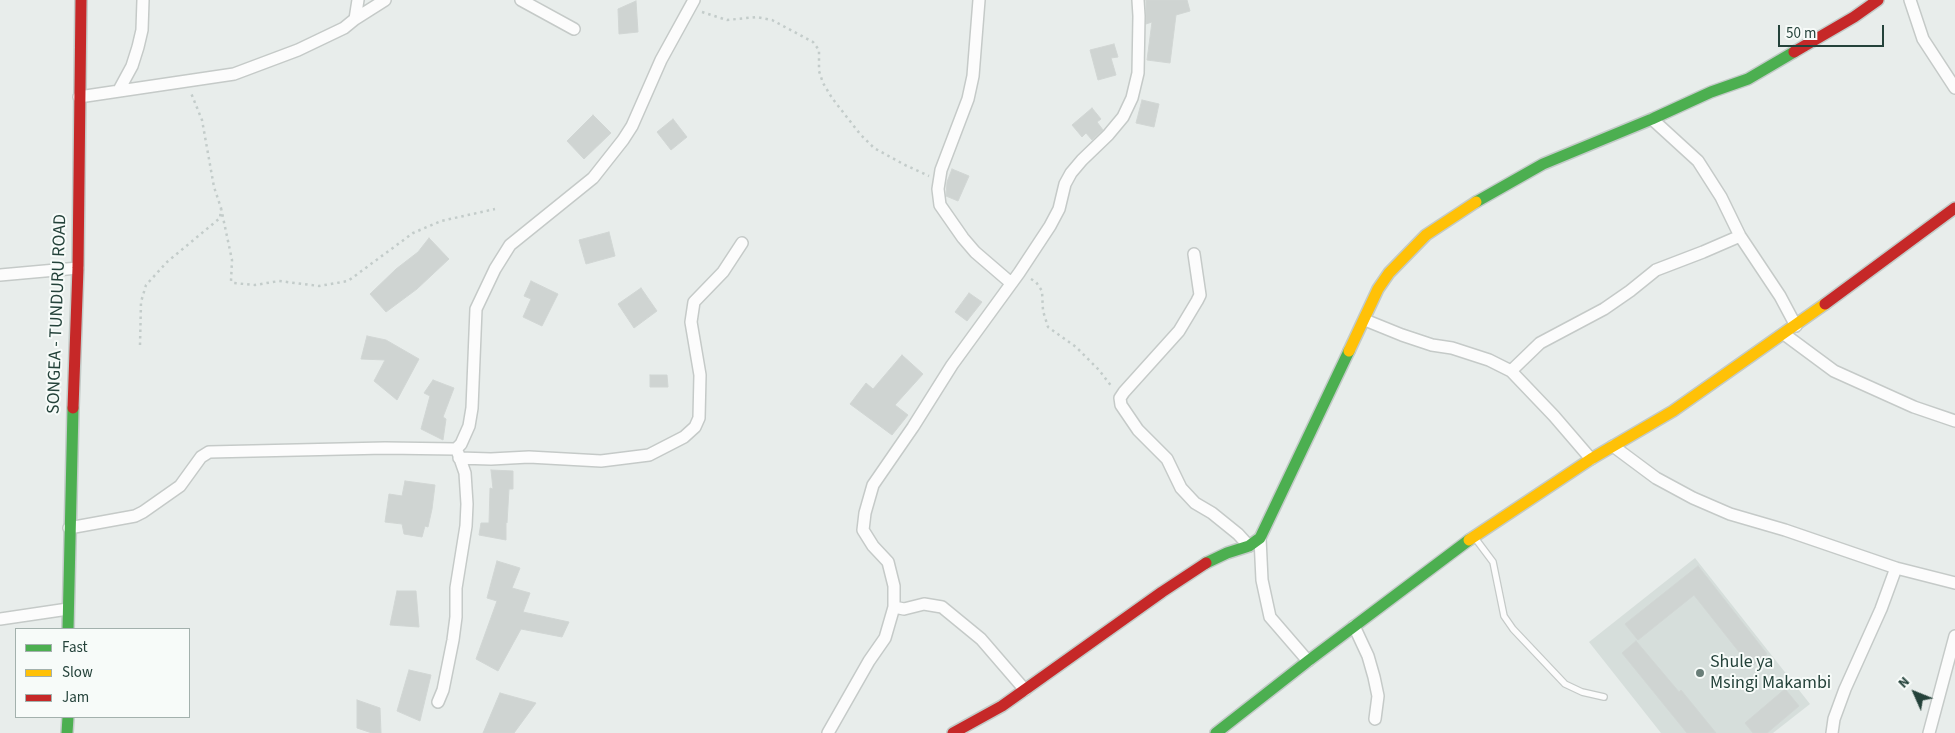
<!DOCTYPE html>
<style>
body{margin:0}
#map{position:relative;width:1955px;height:733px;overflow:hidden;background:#e8edeb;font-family:"Source Sans 3",sans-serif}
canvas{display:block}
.legend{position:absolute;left:15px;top:628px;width:175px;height:90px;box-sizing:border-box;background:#f7fbf9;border:1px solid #a3b1ad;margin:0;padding:6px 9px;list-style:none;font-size:15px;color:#24423a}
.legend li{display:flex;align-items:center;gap:10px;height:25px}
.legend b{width:25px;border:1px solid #a3b1ad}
.north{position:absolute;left:1890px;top:668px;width:50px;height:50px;-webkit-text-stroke:4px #f7fbf9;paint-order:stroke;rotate:314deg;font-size:14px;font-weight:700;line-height:20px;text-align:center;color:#24423a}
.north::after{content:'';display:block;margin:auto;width:18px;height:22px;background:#24423a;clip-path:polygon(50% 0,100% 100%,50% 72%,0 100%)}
.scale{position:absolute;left:1778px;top:25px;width:106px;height:22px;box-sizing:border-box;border:2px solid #24423a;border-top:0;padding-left:6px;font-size:15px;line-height:18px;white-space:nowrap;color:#24423a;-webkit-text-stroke:4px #f7fbf9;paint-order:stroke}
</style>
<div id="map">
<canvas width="1955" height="733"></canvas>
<ul class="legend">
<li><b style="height:6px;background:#4caf50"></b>Fast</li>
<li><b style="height:6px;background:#ffc107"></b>Slow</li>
<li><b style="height:6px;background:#c62828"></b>Jam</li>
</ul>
<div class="north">N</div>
<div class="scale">50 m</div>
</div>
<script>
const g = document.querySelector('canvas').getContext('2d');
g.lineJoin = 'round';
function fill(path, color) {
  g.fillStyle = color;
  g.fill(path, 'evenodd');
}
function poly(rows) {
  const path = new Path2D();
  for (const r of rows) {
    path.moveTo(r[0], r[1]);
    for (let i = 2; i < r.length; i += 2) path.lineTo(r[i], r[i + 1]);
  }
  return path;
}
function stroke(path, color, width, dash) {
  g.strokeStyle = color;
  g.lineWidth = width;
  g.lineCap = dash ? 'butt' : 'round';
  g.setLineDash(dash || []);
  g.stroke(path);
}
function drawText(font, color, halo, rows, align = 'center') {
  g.font = font + ' "Source Sans 3",sans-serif';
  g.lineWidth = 4;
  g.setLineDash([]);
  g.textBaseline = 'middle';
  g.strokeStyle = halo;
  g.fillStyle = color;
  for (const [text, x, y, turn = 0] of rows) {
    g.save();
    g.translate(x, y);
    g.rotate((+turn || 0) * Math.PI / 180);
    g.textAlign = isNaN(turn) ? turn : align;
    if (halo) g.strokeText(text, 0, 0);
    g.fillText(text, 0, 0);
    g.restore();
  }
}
fill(poly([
 [1695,558,1810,704,1773,733,1661,733,1589,642]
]), '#d6dedb');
const building = poly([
 [1146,0,1187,0,1190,11,1176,15,1170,63,1147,60,1152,22,1146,24,1146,0],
 [636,1,638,32,619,34,618,9,636,1],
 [1114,44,1118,57,1111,58,1116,75,1098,80,1090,50,1114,44],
 [1142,100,1159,104,1154,127,1136,123,1142,100],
 [1092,108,1101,119,1097,122,1103,130,1092,140,1086,133,1082,137,1072,125,1092,108],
 [593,115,611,133,584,159,567,141,593,115],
 [673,119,687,137,671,150,657,132,673,119],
 [952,169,969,176,958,201,946,196,947,182,952,169],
 [609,232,615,256,586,264,579,240,609,232],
 [429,238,449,259,417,289,386,312,370,294,396,269,418,252,429,238],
 [531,281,558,294,542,326,523,317,531,299,524,296,531,281],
 [641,288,657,311,634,328,618,304,641,288],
 [969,293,982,302,967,321,955,312,969,293],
 [367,336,386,340,419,359,397,400,374,381,385,360,361,359,367,336],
 [902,355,923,374,895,405,908,415,892,435,850,404,866,383,873,389,902,355],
 [650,375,667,375,668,387,650,387,650,375],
 [433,380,454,388,443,417,446,419,443,440,421,429,430,396,424,393,433,380],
 [491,470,513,471,513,489,509,489,507,523,506,522,506,540,479,535,481,523,489,523,490,488,493,489,491,470],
 [405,481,435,485,432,509,428,527,425,526,422,537,404,534,402,524,385,522,389,494,402,496,405,481],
 [497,561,520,568,512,588,530,593,523,612,569,622,562,637,521,629,498,671,476,659,497,601,487,598,497,561],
 [1698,566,1767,654,1751,667,1694,595,1638,640,1625,624,1698,566],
 [397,591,416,591,419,627,390,625,397,591],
 [1636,641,1679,692,1681,690,1716,733,1687,733,1622,653,1636,641],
 [409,670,431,675,420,721,397,711,409,670],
 [1785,689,1799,706,1767,733,1753,733,1745,723,1785,689],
 [500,693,536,703,514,733,483,733,500,693],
 [357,700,380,708,381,733,372,733,357,728,357,700]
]);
fill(building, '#cfd4d2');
stroke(building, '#d1d6d4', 1);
const lane = poly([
 [1475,538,1493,562,1504,616,1513,629,1565,684,1582,692,1604,697]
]);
const street = poly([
 [521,0,574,29],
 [979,0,973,76,968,99,941,170,938,189,940,205,963,238,975,252,1011,283],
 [1910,0,1923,39,1955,88],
 [355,19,385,0],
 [119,90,132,66,138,47,142,30,143,0],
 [79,97,234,74,298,50,344,28,355,19,358,0],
 [1652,119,1698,161,1721,197,1740,236,1780,296,1796,326],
 [1194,254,1200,295,1197,301,1179,331,1124,392,1120,398,1121,405,1138,430,1167,459,1181,488,1195,503,1212,513,1238,534,1249,546],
 [0,275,78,268],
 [1365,320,1402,335,1432,345,1452,348,1489,360,1511,371,1554,416,1591,459],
 [1784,334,1834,371,1914,407,1955,421],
 [1511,371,1540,343,1604,309,1630,291,1656,270,1703,252,1740,236],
 [1613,446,1656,478,1693,498,1730,514,1785,530,1896,568,1955,583],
 [459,458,491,459,529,457,601,461,649,455,684,437,695,427,699,418,700,375,691,322,694,302,723,272,742,243],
 [69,528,135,516,143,512,180,486,201,457,209,452,385,448,456,449,461,444,469,426,472,408,476,309,495,269,510,245,593,178,623,140,632,126,661,60,694,0],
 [1260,538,1262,580,1270,617,1308,661],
 [894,607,904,609,924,604,942,607,981,639,1025,690],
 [0,619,68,609],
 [1354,626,1368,656,1374,677,1378,696,1375,719],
 [438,702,443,690,453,640,456,617,456,588,466,526,467,504,465,473,458,453],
 [828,733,869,661,885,638,894,607,894,586,888,562,873,546,863,530,865,513,873,485,913,427,952,365,1019,273,1050,226,1059,209,1065,184,1071,173,1082,160,1108,135,1123,117,1132,98,1138,73,1139,16,1138,0],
 [1832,733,1834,719,1845,689,1881,609,1896,568],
 [1929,733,1955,636]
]);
const fast = poly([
 [1476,202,1543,164,1652,119,1711,92,1748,79,1794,52],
 [1206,563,1227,553,1249,546,1260,538,1349,351],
 [68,629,73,408],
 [67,733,68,717],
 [1216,733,1308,661,1469,540]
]);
const slow = poly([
 [1349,351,1378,289,1389,273,1426,235,1476,202],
 [1469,540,1591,459,1673,411,1825,304]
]);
const jam = poly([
 [1794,52,1854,17,1878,0],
 [1825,304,1955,208],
 [73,408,78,268,81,0],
 [953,733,1002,706,1162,592,1206,563]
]);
stroke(lane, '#c5cac8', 8);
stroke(street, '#c5cac8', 14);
stroke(fast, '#c3cbc8', 14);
stroke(slow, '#c3cbc8', 14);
stroke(jam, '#c3cbc8', 14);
stroke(poly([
 [702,12,727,20,757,17,772,20,813,42,819,50,819,71,823,83,832,98,860,134,874,148,905,165,929,176],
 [221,208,232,260,231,281,234,283,255,285,279,281,319,286,348,281,413,233,441,221,495,209],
 [1031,279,1036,282,1042,291,1043,311,1048,327,1076,347,1099,370,1112,387],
 [140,345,141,302,146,285,167,262,220,218,221,208,214,187,202,120,191,93]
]), '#c3ccca', 2.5, [2.5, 4]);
stroke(lane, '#fcfcfc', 5.5);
stroke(street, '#fcfcfc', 11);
stroke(fast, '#4caf50', 11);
stroke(slow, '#ffc107', 11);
stroke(jam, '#c62828', 11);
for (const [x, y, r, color] of [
 [1700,673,5,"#697e78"]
]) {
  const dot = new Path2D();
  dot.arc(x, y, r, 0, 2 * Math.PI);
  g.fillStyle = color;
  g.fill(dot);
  stroke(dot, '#f7fbf9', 2);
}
drawText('18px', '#24423a', '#f7fbf9', [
 ["SONGEA - TUNDURU ROAD",58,314,-88]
]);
drawText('18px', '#24423a', '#f7fbf9', [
 ["Shule ya",1710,663],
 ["Msingi Makambi",1710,684]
], 'left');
</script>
